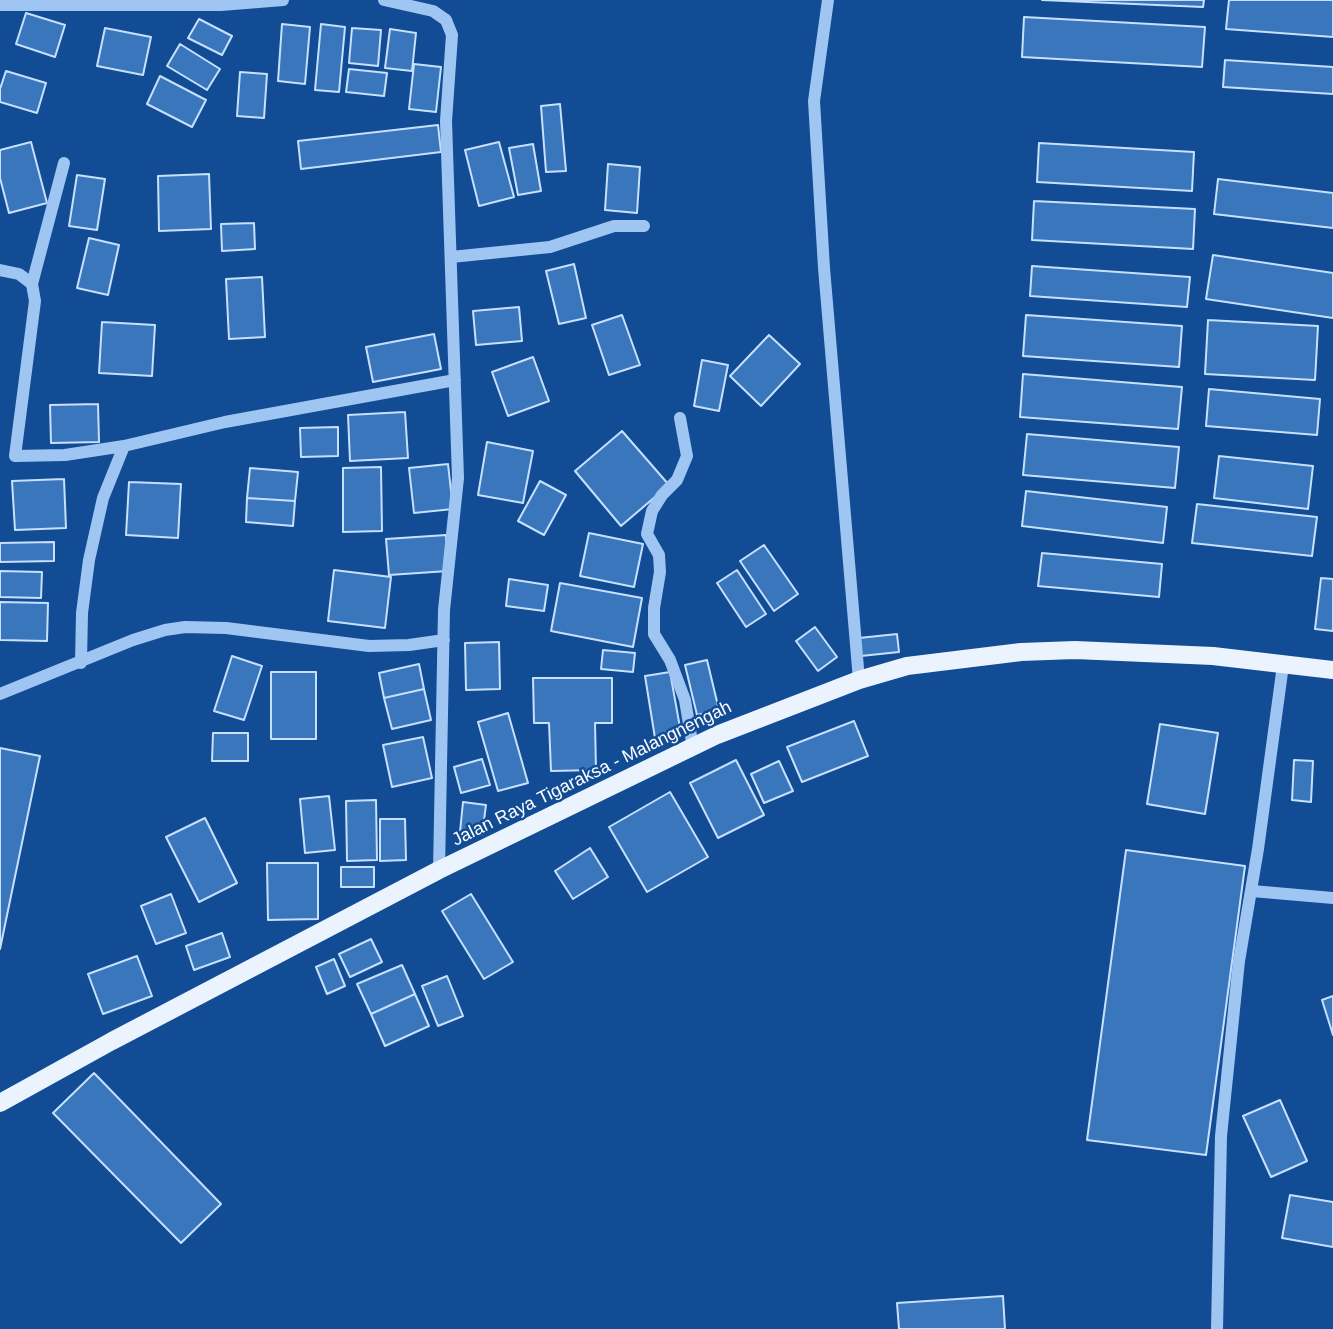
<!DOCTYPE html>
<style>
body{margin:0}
canvas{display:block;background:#114c94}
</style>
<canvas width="1333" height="1329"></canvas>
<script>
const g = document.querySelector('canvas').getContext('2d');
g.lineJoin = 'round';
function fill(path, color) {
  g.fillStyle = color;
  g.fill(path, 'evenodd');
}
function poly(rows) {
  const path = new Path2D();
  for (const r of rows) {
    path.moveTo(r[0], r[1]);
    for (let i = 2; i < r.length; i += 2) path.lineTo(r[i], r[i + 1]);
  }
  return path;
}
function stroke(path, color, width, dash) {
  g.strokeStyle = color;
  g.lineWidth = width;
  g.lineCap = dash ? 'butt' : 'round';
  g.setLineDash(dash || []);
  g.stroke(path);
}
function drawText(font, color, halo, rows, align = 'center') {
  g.font = font + ' Helvetica,sans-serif';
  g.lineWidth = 5;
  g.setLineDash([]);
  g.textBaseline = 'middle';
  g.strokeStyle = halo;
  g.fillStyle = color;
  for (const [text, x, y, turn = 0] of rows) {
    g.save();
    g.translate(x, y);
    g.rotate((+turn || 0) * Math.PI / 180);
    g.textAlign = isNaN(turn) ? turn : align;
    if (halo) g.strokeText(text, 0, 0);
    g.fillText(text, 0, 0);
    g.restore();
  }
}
const building = poly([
 [1042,0,1204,0,1203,7,1042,0],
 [1229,0,1333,0,1333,37,1226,29,1229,0],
 [26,13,65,25,55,57,16,44,26,13],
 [1024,17,1205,27,1202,67,1022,57,1024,17],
 [199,19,232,36,222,55,188,38,199,19],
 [282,24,310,27,305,84,278,81,282,24],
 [321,24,345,27,339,92,315,90,321,24],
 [105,28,151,37,143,75,97,66,105,28],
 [352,28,381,30,378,66,349,63,352,28],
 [390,29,416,33,412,71,385,68,390,29],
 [180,44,220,69,207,90,167,66,180,44],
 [1225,60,1333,67,1333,94,1223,87,1225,60],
 [414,64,441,67,436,112,409,109,414,64],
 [349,69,387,73,384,96,346,92,349,69],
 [6,71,46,83,37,113,0,102,0,89,6,71],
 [240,72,267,74,264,118,237,116,240,72],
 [160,76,206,100,192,127,147,104,160,76],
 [560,104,566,171,546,172,541,106,560,104],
 [438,125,441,152,301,169,298,141,438,125],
 [31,142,47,203,9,213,0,178,0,150,31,142],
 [499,142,514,197,479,206,465,150,499,142],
 [1039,143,1194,152,1192,191,1037,182,1039,143],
 [533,144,541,191,518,195,509,148,533,144],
 [608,164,640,167,637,213,605,210,608,164],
 [209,174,211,229,159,231,158,176,209,174],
 [77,175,105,179,97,230,69,226,77,175],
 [1218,179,1333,193,1333,228,1214,214,1218,179],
 [1034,201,1195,209,1193,249,1032,240,1034,201],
 [254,223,255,249,222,251,221,224,254,223],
 [89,238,119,245,108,295,77,288,89,238],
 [1213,255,1333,273,1333,318,1206,299,1213,255],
 [574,264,586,318,559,324,546,271,574,264],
 [1032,266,1190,277,1187,307,1030,296,1032,266],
 [262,277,265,337,229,339,226,279,262,277],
 [519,307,522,341,476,345,473,311,519,307],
 [622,315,640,365,609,375,592,325,622,315],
 [1026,315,1182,326,1179,367,1023,356,1026,315],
 [1208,320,1318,326,1315,380,1205,374,1208,320],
 [102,322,155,325,152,376,99,373,102,322],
 [434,334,441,369,373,382,366,347,434,334],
 [769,335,800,364,761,406,730,376,769,335],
 [533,357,549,401,508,416,492,372,533,357],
 [702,360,728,365,719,411,694,406,702,360],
 [1023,374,1182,387,1178,429,1020,417,1023,374],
 [1209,389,1320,399,1317,435,1206,426,1209,389],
 [98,404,99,442,51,443,50,405,98,404],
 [405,412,408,458,350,461,348,415,405,412],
 [338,427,338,456,301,457,300,428,338,427],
 [622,431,669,485,621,526,575,471,622,431],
 [1027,434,1179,447,1175,488,1023,475,1027,434],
 [487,442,533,451,523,503,478,495,487,442],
 [1219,456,1313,466,1308,509,1214,498,1219,456],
 [448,464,453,509,414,513,409,468,448,464],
 [381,467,382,531,343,532,343,468,381,467],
 [250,468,298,472,295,501,247,498,250,468],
 [64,479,66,528,15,530,12,481,64,479],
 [540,481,566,495,544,535,518,521,540,481],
 [129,482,181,484,178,538,126,535,129,482],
 [1026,491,1167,507,1163,543,1022,526,1026,491],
 [247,498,295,501,293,526,246,522,247,498],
 [1197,504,1317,517,1312,556,1192,543,1197,504],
 [589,533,643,544,634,587,580,576,589,533],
 [446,535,448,571,389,575,386,539,446,535],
 [54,542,54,561,0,562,0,543,54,542],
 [764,545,798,594,774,611,740,561,764,545],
 [1042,553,1162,564,1159,597,1038,586,1042,553],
 [334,570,391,577,385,628,328,621,334,570],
 [737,570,766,614,746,627,717,583,737,570],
 [0,571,42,572,41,598,0,597,0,571],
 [1321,578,1333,579,1333,631,1315,629,1321,578],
 [509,579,548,585,544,611,506,606,509,579],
 [560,583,642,598,633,647,551,631,560,583],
 [0,602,48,603,47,641,0,640,0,602],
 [815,627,837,657,818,671,796,641,815,627],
 [897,634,899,652,861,656,859,638,897,634],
 [499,642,500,689,466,690,465,643,499,642],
 [603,650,635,653,633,672,601,669,603,650],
 [232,656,262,666,244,720,214,711,232,656],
 [707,660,719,710,697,715,685,665,707,660],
 [419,664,424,689,384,698,379,673,419,664],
 [271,672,316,672,316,739,271,739,271,672],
 [670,672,681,733,655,738,645,676,670,672],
 [533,678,612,678,612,723,595,723,596,770,551,771,549,723,534,723,533,678],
 [424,689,431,720,392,729,384,698,424,689],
 [508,713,528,783,498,791,478,722,508,713],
 [854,721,868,756,802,782,787,747,854,721],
 [1160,724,1218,733,1205,814,1147,804,1160,724],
 [213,733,248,733,248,761,212,761,213,733],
 [423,737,432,778,392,787,383,745,423,737],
 [0,748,40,756,0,949,0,748],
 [482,759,490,785,461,793,454,767,482,759],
 [736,760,764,815,718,838,690,783,736,760],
 [1294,760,1313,761,1311,802,1292,800,1294,760],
 [779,761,793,791,764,803,751,774,779,761],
 [670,792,708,857,647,892,609,827,670,792],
 [329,796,335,850,305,853,300,799,329,796],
 [376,800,377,860,347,861,346,801,376,800],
 [463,802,486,805,482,835,460,832,463,802],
 [205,818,237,883,199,902,166,837,205,818],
 [380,819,405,819,406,860,380,861,380,819],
 [590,848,608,877,573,899,555,871,590,848],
 [1126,850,1245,866,1206,1155,1087,1140,1126,850],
 [267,863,318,863,318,919,268,920,267,863],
 [341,867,374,867,374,887,341,887,341,867],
 [171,894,186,933,156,944,141,906,171,894],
 [471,894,513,962,484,979,442,911,471,894],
 [222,933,230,957,194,970,186,946,222,933],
 [371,939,382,962,350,977,339,954,371,939],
 [137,956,152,996,103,1014,88,974,137,956],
 [334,959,345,986,327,994,316,967,334,959],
 [402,965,415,994,371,1014,357,984,402,965],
 [447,976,463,1016,438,1026,422,986,447,976],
 [415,994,429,1026,385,1046,371,1014,415,994],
 [1333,996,1333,1035,1322,1000,1333,996],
 [94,1073,221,1204,181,1243,53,1113,94,1073],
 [1280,1100,1307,1161,1271,1177,1243,1116,1280,1100],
 [1290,1195,1333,1202,1333,1247,1282,1238,1290,1195],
 [1003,1296,1005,1329,899,1329,897,1303,1003,1296]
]);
fill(building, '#3a76bc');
stroke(building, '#c7e0fd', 2);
stroke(poly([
 [384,0,433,11,446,20,452,35,446,121,458,478,444,610,439,870],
 [828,0,814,101,824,268,859,680],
 [0,5,221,5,283,0],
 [451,257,550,247,614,226,644,226],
 [0,270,19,274,32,284,35,301,15,456,65,455,124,446,225,422,455,380],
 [32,284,64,163],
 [680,418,687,456,677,480,662,495,652,511,647,534,659,555,660,572,654,608,654,634,670,660,685,700,693,748],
 [81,663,82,613,89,560,103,498,124,446],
 [0,694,133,640,165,630,185,627,226,628,369,646,409,645,444,640],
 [1252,891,1333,898],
 [1217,1329,1221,1136,1239,961,1258,849,1283,665]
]), '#9fc6f3', 12);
stroke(poly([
 [0,1103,112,1041,439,870,717,735,859,680,907,666,1021,652,1075,650,1213,656,1333,670]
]), '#ebf3ff', 18);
drawText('18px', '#fff', '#114c94', [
 ["Jalan Raya Tigaraksa - Malangnengah",592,774,-26]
]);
</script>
